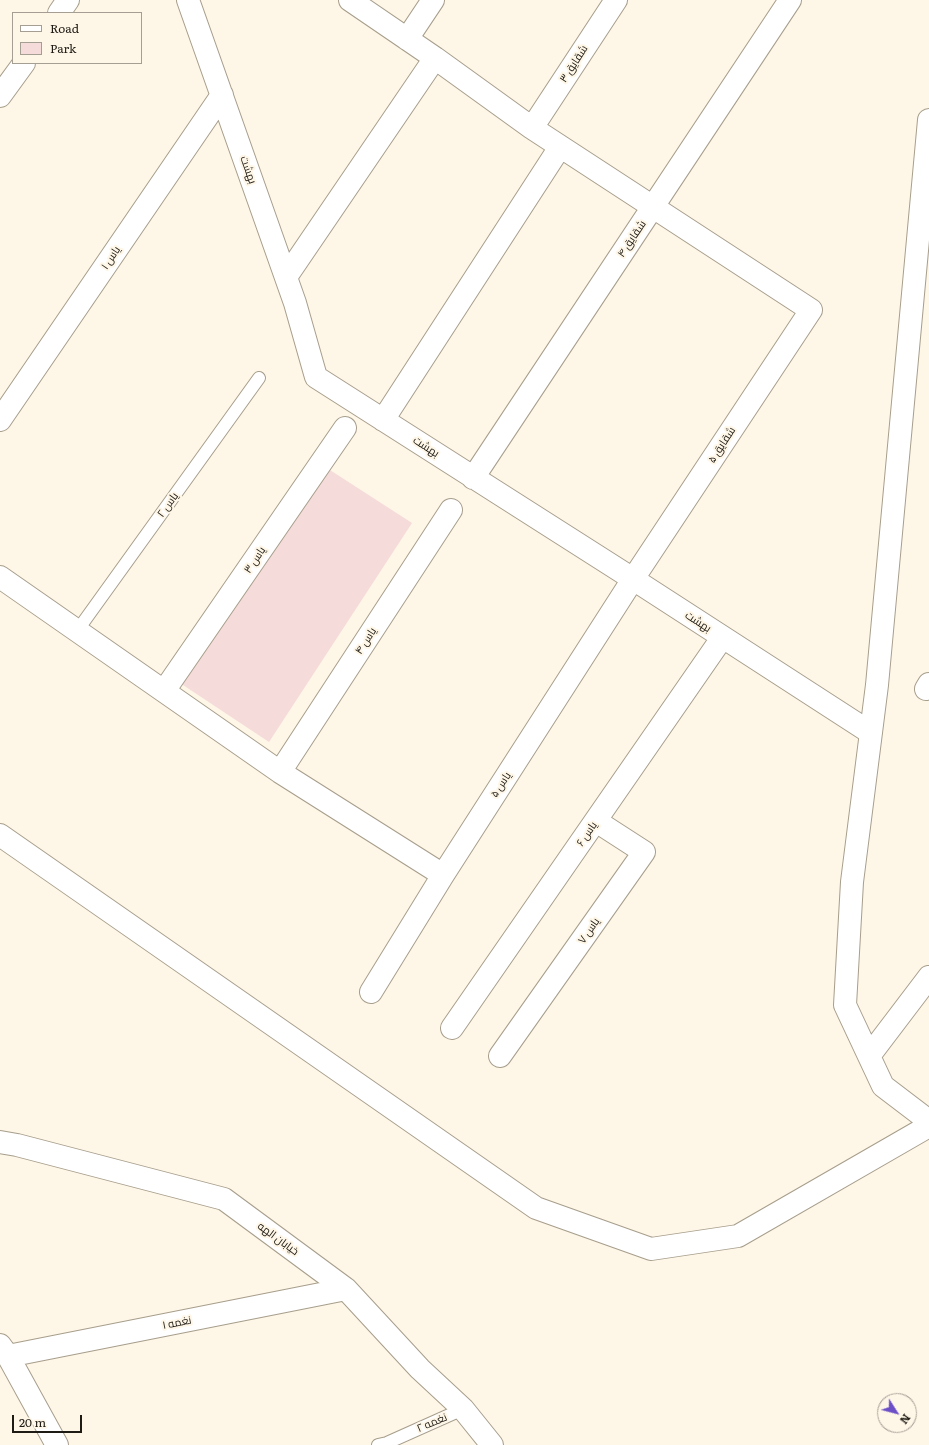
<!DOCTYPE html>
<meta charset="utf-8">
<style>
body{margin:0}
#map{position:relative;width:929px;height:1445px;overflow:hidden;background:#fef6e7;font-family:Literata,serif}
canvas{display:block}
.legend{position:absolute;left:12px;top:12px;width:130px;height:52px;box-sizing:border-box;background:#fef6e7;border:1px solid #a49e93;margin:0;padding:5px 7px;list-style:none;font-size:12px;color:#1e1b14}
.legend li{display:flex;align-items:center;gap:8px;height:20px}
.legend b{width:20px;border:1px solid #a49e93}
.north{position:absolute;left:877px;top:1393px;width:40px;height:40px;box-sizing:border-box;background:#fef6e7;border:1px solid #a49e93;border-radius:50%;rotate:126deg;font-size:11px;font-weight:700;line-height:16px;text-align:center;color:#1e1b14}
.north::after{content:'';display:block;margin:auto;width:14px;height:18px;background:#6c4ec7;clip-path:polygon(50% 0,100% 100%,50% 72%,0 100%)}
.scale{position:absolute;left:12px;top:1415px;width:70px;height:18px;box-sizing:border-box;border:2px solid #1e1b14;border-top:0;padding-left:5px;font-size:12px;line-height:14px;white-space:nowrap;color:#1e1b14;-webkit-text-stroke:3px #fef6e7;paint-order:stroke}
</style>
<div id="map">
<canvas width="929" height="1445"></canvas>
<ul class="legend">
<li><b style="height:5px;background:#fff"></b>Road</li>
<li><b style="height:11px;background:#f5dbd9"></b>Park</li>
</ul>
<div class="north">N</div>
<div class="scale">20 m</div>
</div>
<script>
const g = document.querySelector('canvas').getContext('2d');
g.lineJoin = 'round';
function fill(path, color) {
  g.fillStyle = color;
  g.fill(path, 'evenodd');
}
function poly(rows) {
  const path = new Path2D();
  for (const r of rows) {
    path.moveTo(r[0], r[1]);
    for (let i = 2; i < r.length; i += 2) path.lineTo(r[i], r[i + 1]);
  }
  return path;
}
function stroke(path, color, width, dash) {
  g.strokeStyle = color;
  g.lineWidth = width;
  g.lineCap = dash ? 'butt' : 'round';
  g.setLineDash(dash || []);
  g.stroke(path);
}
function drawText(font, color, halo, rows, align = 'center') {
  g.font = font + ' Literata,Cairo,serif';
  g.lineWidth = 4;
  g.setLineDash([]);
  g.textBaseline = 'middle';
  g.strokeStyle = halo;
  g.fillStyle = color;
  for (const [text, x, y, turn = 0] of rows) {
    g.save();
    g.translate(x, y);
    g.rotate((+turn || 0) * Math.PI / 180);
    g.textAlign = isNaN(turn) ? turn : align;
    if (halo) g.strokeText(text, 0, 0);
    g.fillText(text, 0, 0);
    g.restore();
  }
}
fill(poly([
 [319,463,412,523,269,742,177,681]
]), '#f5dbd9');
const service = poly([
 [77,631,259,378],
 [378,1445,387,1443,463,1409]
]);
const minor = poly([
 [188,0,295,303,316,377,633,579,871,733],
 [350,0,435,58,532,128,811,310,633,579,443,875,371,992],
 [59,13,68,0],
 [407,39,433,0],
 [0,96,24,63],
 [929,120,877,685,852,882,845,1005,883,1086,929,1121],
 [532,128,616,0],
 [286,277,435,58],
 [0,420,222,95],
 [383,420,560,147],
 [473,478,790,0],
 [0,577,280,772,443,875],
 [926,689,929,684],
 [164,691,345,428],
 [280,772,451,510],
 [0,835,536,1208,651,1249,738,1236,929,1126],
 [452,1028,722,638],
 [500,1056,644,852,596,821],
 [869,1056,929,977],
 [0,1142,17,1145,224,1199,346,1289,420,1369,463,1409,492,1445],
 [0,1345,8,1356,57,1445],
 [8,1356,346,1289]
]);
stroke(service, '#a79e8c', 14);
stroke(minor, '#a79e8c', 24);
stroke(service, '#fff', 12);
stroke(minor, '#fff', 22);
drawText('11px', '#1e1b14', '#fef6e7', [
 ["شقایق ۳",574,64,-57],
 ["بهشت",248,170,71],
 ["شقایق ۴",632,239,-56],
 ["یاس ۱",111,258,-56],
 ["شقایق ۵",722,445,-57],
 ["بهشت",426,447,33],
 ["یاس ۲",168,505,-54],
 ["یاس ۳",255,560,-56],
 ["بهشت",698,622,33],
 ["یاس ۴",366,641,-57],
 ["یاس ۵",501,785,-57],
 ["یاس ۶",587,834,-55],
 ["یاس ۷",589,931,-55],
 ["خیابان الهه",278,1239,36],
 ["نغمه ۱",177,1323,-11],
 ["نغمه ۲",432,1423,-23]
]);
</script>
